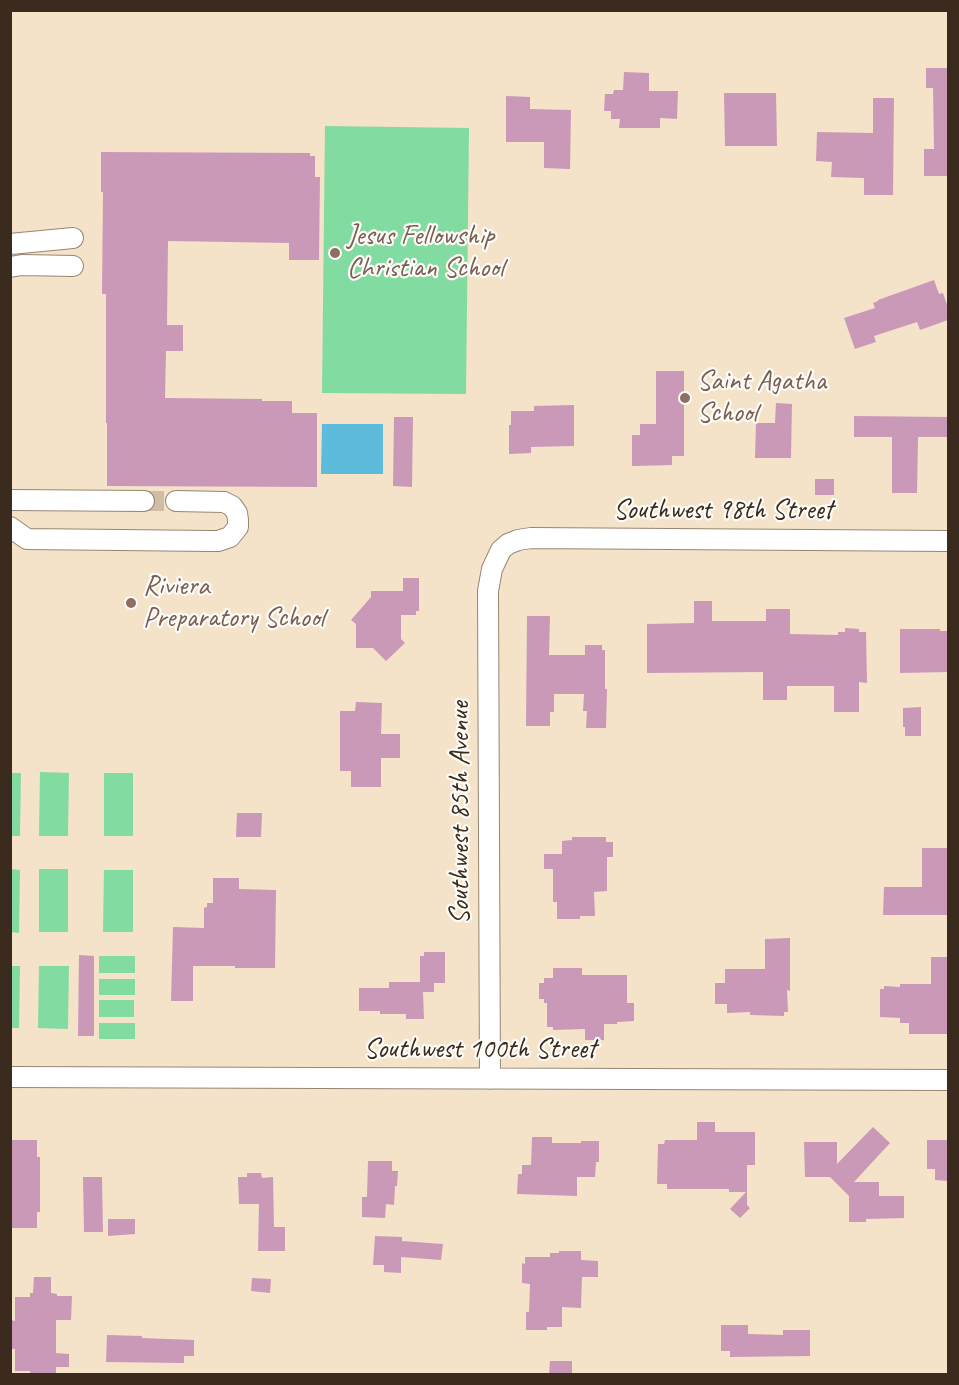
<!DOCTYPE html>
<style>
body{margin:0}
#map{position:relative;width:959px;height:1385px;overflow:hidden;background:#f4e2c9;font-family:Caveat,sans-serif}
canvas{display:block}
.frame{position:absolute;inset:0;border:12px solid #3b2a1e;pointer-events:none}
</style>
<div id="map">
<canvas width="959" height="1385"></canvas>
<div class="frame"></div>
</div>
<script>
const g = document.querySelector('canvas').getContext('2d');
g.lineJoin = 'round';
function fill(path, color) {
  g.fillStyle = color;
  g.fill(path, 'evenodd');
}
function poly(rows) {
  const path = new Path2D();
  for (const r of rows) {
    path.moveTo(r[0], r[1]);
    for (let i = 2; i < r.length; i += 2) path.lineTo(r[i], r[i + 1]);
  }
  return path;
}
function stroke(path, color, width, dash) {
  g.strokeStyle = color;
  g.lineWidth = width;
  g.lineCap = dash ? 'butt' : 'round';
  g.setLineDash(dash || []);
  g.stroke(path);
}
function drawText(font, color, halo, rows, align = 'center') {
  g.font = font + ' Caveat,sans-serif';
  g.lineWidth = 4.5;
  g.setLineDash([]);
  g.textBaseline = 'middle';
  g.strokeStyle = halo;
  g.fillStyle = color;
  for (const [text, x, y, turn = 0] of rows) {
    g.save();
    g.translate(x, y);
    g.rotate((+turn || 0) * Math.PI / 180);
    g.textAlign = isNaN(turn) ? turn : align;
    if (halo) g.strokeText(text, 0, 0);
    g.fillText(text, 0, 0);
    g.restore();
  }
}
fill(poly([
 [325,126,469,128,466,394,322,393],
 [40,772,69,773,68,836,39,836],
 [11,773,21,773,20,836,11,836],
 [104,773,133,773,133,836,104,836],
 [11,869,20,870,19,933,11,932],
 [39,869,68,869,68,932,39,932],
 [104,870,133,870,133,932,103,932],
 [99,956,135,956,135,973,99,973],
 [11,966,20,966,19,1028,11,1028],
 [39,966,69,966,68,1029,38,1028],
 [99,979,135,979,135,995,99,995],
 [99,1000,134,1000,134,1017,99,1017],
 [99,1023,135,1023,135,1039,99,1039]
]), '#82dba1');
fill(poly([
 [322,424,383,424,383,474,321,474]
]), '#5dbcdb');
fill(poly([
 [926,68,947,68,947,83,948,83,948,176,924,176,924,149,934,149,933,88,926,88],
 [624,72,649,73,649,91,678,91,677,119,660,118,660,128,619,128,620,119,611,119,611,111,604,111,605,94,613,94,614,90,623,90],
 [724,93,776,93,777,146,725,146],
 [506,96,530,97,530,109,571,110,570,169,544,168,544,142,506,142],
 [873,98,894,98,893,195,864,195,864,178,831,177,832,162,816,161,817,132,873,133],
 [101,152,310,153,310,156,315,156,315,177,320,177,319,260,289,260,289,243,168,241,167,325,183,325,183,351,166,351,165,398,262,399,262,401,292,401,292,413,317,413,317,487,107,486,107,423,106,423,106,294,102,294,103,192,101,192],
 [934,280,939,294,943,293,948,308,948,320,920,330,917,322,874,336,876,342,855,349,844,318,875,308,873,303,878,301,878,300],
 [656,371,684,371,684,456,672,456,672,465,632,466,632,435,640,435,640,424,656,424],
 [776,403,792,404,791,458,755,458,756,423,775,423],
 [574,405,574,446,531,447,531,453,509,454,509,425,511,425,511,411,534,411,534,406],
 [854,416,948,417,948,437,918,437,917,493,892,493,892,437,854,437],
 [394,417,413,417,412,487,393,486],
 [815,479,834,479,834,495,815,495],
 [403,578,419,578,419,611,416,611,416,615,401,615,401,639,405,643,386,661,373,648,356,648,356,624,351,620,371,597,371,591,403,591],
 [694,601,712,601,712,621,766,621,766,609,790,609,790,634,838,635,838,632,845,632,845,628,859,629,859,632,866,632,867,683,859,682,859,712,834,712,834,686,787,686,787,700,763,700,763,672,647,673,647,624,694,623],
 [527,616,550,616,549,655,585,655,585,645,602,645,602,650,605,650,605,689,607,689,606,728,586,728,587,711,583,711,584,694,554,694,554,712,550,712,550,726,526,726],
 [900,629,940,629,940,631,948,631,948,672,900,673],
 [356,702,382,703,381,734,400,734,400,758,381,758,381,787,351,787,351,771,340,771,340,711,355,711],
 [921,707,921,736,905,736,905,727,903,727,903,708],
 [237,813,262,813,261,837,236,837],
 [572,837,606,837,606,842,613,842,613,857,607,857,607,891,594,892,595,916,580,916,580,919,557,919,557,902,553,902,553,869,544,869,544,854,562,854,562,841,572,840],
 [922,848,948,848,948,915,883,915,884,887,922,887],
 [213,878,239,878,239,889,276,890,275,968,235,968,235,966,193,966,193,1001,171,1001,173,927,204,928,204,908,207,907,207,903,213,903],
 [790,938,790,991,787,990,788,1012,784,1012,784,1016,750,1015,750,1012,727,1013,727,1004,715,1004,715,983,725,983,725,969,765,969,765,939],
 [424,952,445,952,445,983,434,983,434,992,423,992,424,1019,406,1019,406,1014,380,1014,380,1011,359,1011,359,988,389,988,389,982,420,982,420,956,424,956],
 [79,955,94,956,94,1036,78,1036],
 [931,957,948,957,948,1034,909,1034,909,1023,900,1023,900,1018,880,1017,880,989,884,989,884,986,900,987,900,984,931,984],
 [553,968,582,968,582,975,627,975,627,1003,634,1003,634,1021,617,1022,617,1024,604,1024,604,1040,585,1040,585,1029,553,1030,553,1027,547,1027,547,1003,544,1003,544,999,539,999,539,983,544,983,544,978,553,978],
 [697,1122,715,1122,715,1132,755,1132,755,1165,747,1165,747,1205,750,1208,740,1218,730,1209,746,1192,729,1192,729,1189,667,1189,667,1184,657,1184,658,1144,664,1144,665,1140,697,1140],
 [873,1127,890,1143,854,1182,879,1182,879,1196,904,1196,904,1218,866,1219,866,1222,849,1222,849,1196,830,1177,805,1177,804,1142,837,1142,837,1164],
 [532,1137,552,1137,552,1143,581,1143,581,1141,599,1141,599,1162,596,1162,595,1177,577,1177,577,1196,517,1194,518,1174,522,1174,522,1165,531,1165],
 [10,1140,37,1140,37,1157,40,1157,40,1212,37,1212,37,1228,10,1228],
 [927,1140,948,1140,948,1181,935,1180,935,1169,927,1169],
 [368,1161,392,1161,392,1171,398,1171,397,1186,395,1186,394,1205,386,1204,385,1218,362,1217,362,1197,367,1197],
 [247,1173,261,1173,262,1178,273,1177,274,1227,285,1227,285,1251,258,1251,259,1204,239,1204,238,1177,247,1177],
 [83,1177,102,1177,103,1232,84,1232],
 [108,1219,135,1219,135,1234,108,1236],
 [375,1236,402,1237,402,1241,443,1244,441,1260,401,1257,401,1273,384,1272,384,1265,373,1265],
 [559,1251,581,1251,581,1260,598,1261,598,1277,582,1277,581,1308,562,1307,562,1327,547,1327,547,1330,526,1330,526,1312,529,1312,530,1284,522,1283,522,1263,525,1264,525,1257,550,1257,550,1253,559,1253],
 [34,1277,51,1277,51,1293,57,1294,57,1296,72,1296,71,1320,56,1320,56,1353,69,1354,69,1367,56,1367,56,1374,30,1374,30,1371,15,1371,15,1349,11,1349,10,1326,11,1320,15,1321,15,1297,30,1297,30,1293,33,1293],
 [252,1278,271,1279,270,1293,251,1291],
 [721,1325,748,1325,748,1334,783,1335,783,1330,810,1330,810,1356,730,1357,730,1351,721,1351],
 [107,1335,142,1336,142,1338,194,1340,194,1356,184,1356,184,1363,106,1362],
 [550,1361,572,1361,572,1374,549,1374]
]), '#ca99b8');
stroke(poly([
 [144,501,176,501]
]), '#cfbda7', 20, [20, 10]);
const minor = poly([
 [10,244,73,238],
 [10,267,22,265,73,266],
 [10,500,144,501],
 [10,527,27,539,211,541,218,541,230,537,238,527,238,520,237,513,232,506,224,502,176,501],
 [10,1077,948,1080],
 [490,1079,488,591,492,569,501,550,508,544,518,540,531,538,948,541]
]);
stroke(minor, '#988674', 22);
stroke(minor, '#fff', 20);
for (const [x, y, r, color] of [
 [335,253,6,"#8d6e63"],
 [685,398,6,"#8d6e63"],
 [131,603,6,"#8d6e63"]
]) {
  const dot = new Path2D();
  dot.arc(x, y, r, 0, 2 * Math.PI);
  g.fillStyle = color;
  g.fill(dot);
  stroke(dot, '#fdfcf7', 2);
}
drawText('28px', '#785e54', '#fdfcf7', [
 ["Jesus Fellowship",347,237],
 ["Christian School",347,269],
 ["Saint Agatha",697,382],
 ["School",697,414],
 ["Riviera",143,587],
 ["Preparatory School",143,619]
], 'left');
drawText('28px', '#3b2a1e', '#fdfcf7', [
 ["Southwest 98th Street",723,511],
 ["Southwest 85th Avenue",461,813,-90],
 ["Southwest 100th Street",480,1050]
]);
</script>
